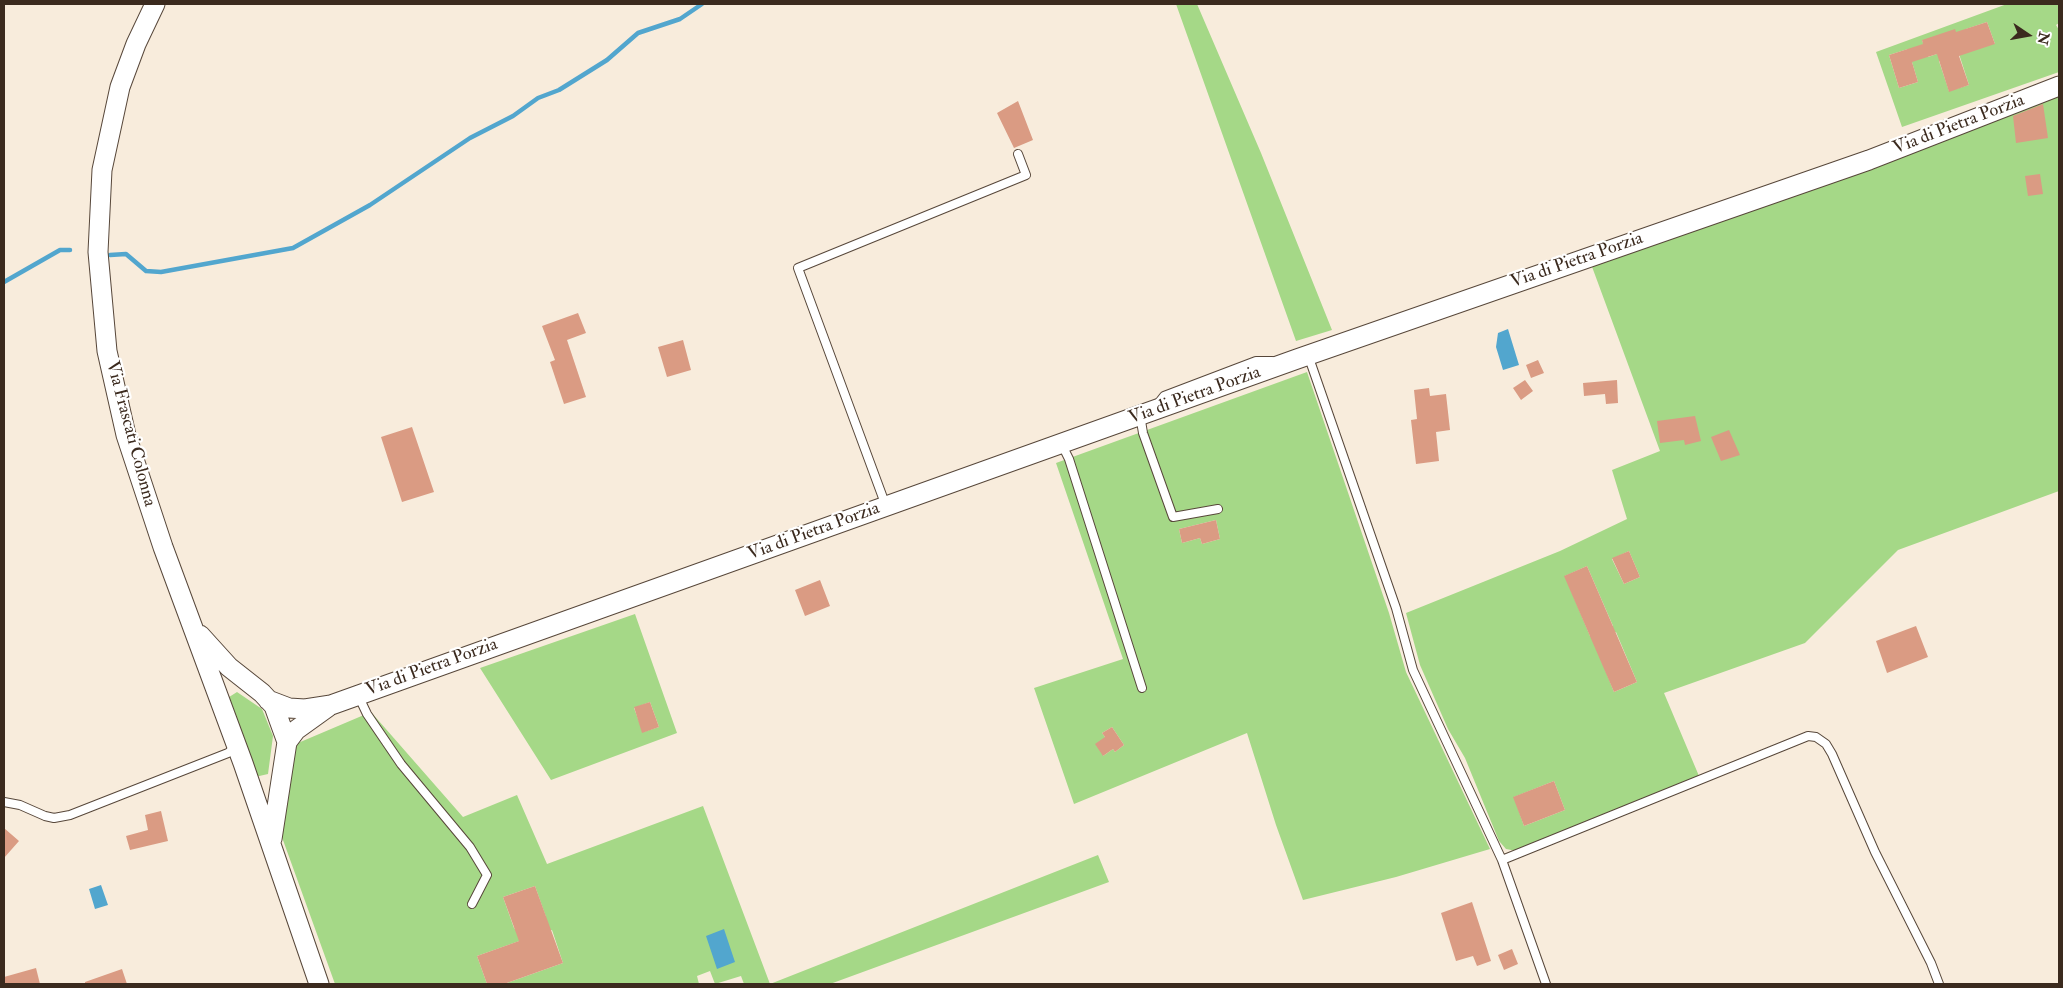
<!DOCTYPE html>
<style>
body{margin:0}
#map{position:relative;width:2063px;height:988px;overflow:hidden;background:#f8ecdc;font-family:"IM FELL Double Pica",serif}
canvas{display:block}
.frame{position:absolute;inset:0;border:5px solid #3b2a1e;pointer-events:none}
.north{position:absolute;left:2003px;top:10px;width:50px;height:50px;-webkit-text-stroke:4px #fff;paint-order:stroke;rotate:102deg;font-size:14px;font-weight:700;line-height:20px;text-align:center;color:#3b2a1e}
.north::after{content:'';display:block;margin:auto;width:18px;height:22px;background:#3b2a1e;clip-path:polygon(50% 0,100% 100%,50% 72%,0 100%)}
</style>
<div id="map">
<canvas width="2063" height="988"></canvas>
<div class="frame"></div>
<div class="north">N</div>
</div>
<script>
const g = document.querySelector('canvas').getContext('2d');
g.lineJoin = 'round';
function fill(path, color) {
  g.fillStyle = color;
  g.fill(path, 'evenodd');
}
function poly(rows) {
  const path = new Path2D();
  for (const r of rows) {
    path.moveTo(r[0], r[1]);
    for (let i = 2; i < r.length; i += 2) path.lineTo(r[i], r[i + 1]);
  }
  return path;
}
function stroke(path, color, width, dash) {
  g.strokeStyle = color;
  g.lineWidth = width;
  g.lineCap = dash ? 'butt' : 'round';
  g.setLineDash(dash || []);
  g.stroke(path);
}
function drawText(font, color, halo, rows, align = 'center') {
  g.font = font + ' "IM FELL Double Pica",serif';
  g.lineWidth = 4.5;
  g.setLineDash([]);
  g.textBaseline = 'middle';
  g.strokeStyle = halo;
  g.fillStyle = color;
  for (const [text, x, y, turn = 0] of rows) {
    g.save();
    g.translate(x, y);
    g.rotate((+turn || 0) * Math.PI / 180);
    g.textAlign = isNaN(turn) ? turn : align;
    if (halo) g.strokeText(text, 0, 0);
    g.fillText(text, 0, 0);
    g.restore();
  }
}
fill(poly([
 [1176,4,1197,4,1261,153,1332,330,1296,341],
 [2007,4,2059,4,2059,23,2056,25,2059,30,2059,72,1902,127,1876,52],
 [1987,22,1995,44,1966,29],
 [1922,40,1960,46,1928,57],
 [1908,49,1918,82,1899,88,1889,55],
 [1959,54,1969,85,1949,91,1939,61],
 [2059,96,2059,491,1898,550,1805,643,1664,693,1699,776,1517,851,1506,849,1499,841,1465,758,1448,729,1420,665,1406,613,1560,551,1627,519,1612,470,1660,451,1591,264],
 [1629,551,1640,577,1624,584,1612,559],
 [1587,566,1613,626,1590,636,1565,576],
 [1616,632,1637,682,1614,692,1594,642],
 [1554,781,1565,810,1524,826,1514,797],
 [1307,372,1389,613,1406,672,1490,849,1396,877,1303,900,1276,825,1247,733,1074,804,1034,688,1123,659,1056,463],
 [1216,520,1220,539,1202,544,1200,538,1182,543,1179,529],
 [1112,727,1124,745,1115,752,1113,749,1103,756,1105,737,1102,733],
 [635,614,677,733,551,780,480,668],
 [650,702,659,727,643,732,634,708],
 [237,692,262,709,273,736,268,774,255,777,226,699],
 [371,712,463,817,517,795,547,864,703,806,770,984,1098,855,1109,882,830,984,744,984,741,976,715,984,710,971,697,976,699,984,504,984,563,963,552,930,539,934,546,917,535,886,503,897,514,928,525,939,477,956,487,984,335,984,279,829,283,762,298,743]
]), '#a5d887');
fill(poly([
 [1508,329,1519,365,1503,370,1496,347,1498,333],
 [101,885,108,905,95,909,89,889],
 [724,929,735,962,717,969,706,936]
]), '#52a6ce');
stroke(poly([
 [110,255,126,254,146,271,161,272,293,248,370,205,470,138,513,116,538,98,559,90,607,60,638,33,680,19,702,4],
 [4,282,60,250,70,250]
]), '#52a6ce', 4.5);
fill(poly([
 [1987,22,1995,44,1959,56,1969,85,1949,92,1937,54,1912,62,1918,82,1899,88,1889,55,1923,44,1922,40,1955,29,1956,32],
 [1018,101,1033,140,1014,148,997,113],
 [2043,104,2048,138,2016,143,2013,116],
 [2040,174,2043,194,2028,196,2025,176],
 [578,313,586,333,567,340,586,397,564,404,550,362,555,360,542,326],
 [683,340,691,370,667,377,658,347],
 [1538,360,1544,373,1531,378,1526,365],
 [1525,380,1533,391,1521,400,1513,388],
 [1617,380,1618,403,1606,404,1605,394,1584,396,1583,383],
 [1429,388,1430,396,1446,394,1450,430,1436,432,1439,461,1416,464,1411,420,1417,419,1414,390],
 [1695,416,1701,441,1685,445,1684,440,1660,443,1657,421],
 [412,427,434,492,402,502,381,437],
 [1729,430,1740,455,1721,461,1711,437],
 [1216,520,1220,539,1202,544,1200,538,1182,543,1179,529],
 [1629,551,1640,577,1624,584,1612,558],
 [1587,566,1637,682,1614,692,1564,576],
 [820,580,830,606,805,616,795,590],
 [1916,626,1928,657,1887,673,1876,641],
 [650,702,659,727,642,733,634,707],
 [1112,727,1124,745,1115,752,1113,749,1103,756,1095,744,1105,737,1102,733],
 [1554,781,1565,810,1524,826,1513,797],
 [161,811,168,841,130,850,126,836,148,830,145,815],
 [4,828,19,841,4,858],
 [535,886,563,963,504,984,487,984,477,956,519,941,503,897],
 [1472,902,1491,961,1477,966,1473,956,1456,961,1441,913],
 [1512,949,1518,964,1504,970,1498,955],
 [36,968,40,984,4,984,4,977],
 [122,969,127,984,85,984,85,982]
]), '#da9b83');
const service = poly([
 [1308,355,1396,608,1413,670,1502,860,1546,984],
 [1157,405,1164,396,1256,361,1272,361],
 [1140,415,1143,433,1173,517,1218,509],
 [1061,443,1069,459,1142,688],
 [886,506,798,268,1026,175,1018,154],
 [358,695,367,714,401,764,470,847,487,875,472,904],
 [4,802,20,805,45,816,54,818,70,815,228,753,235,747],
 [1502,860,1808,736,1816,737,1826,744,1832,754,1875,852,1931,963,1939,984]
]);
const tertiary = poly([
 [155,4,136,44,120,87,102,170,98,252,107,351,126,435,163,547,243,763,319,984],
 [200,635,229,667,262,693,274,706,279,720,287,742,272,839],
 [268,700,289,708,305,709,331,705,1297,359,1869,160,2059,86],
 [287,742,296,730,328,707]
]);
stroke(service, '#57473a', 10);
stroke(tertiary, '#57473a', 21);
stroke(service, '#fff', 8);
stroke(tertiary, '#fff', 19);
drawText('18px', '#3b2a1e', '#fff', [
 ["Via di Pietra Porzia",1959,125,-21],
 ["Via di Pietra Porzia",1577,261,-19],
 ["Via di Pietra Porzia",1195,396,-20],
 ["Via Frascati Colonna",130,434,75],
 ["Via di Pietra Porzia",814,532,-20],
 ["Via di Pietra Porzia",432,668,-20]
]);
</script>
